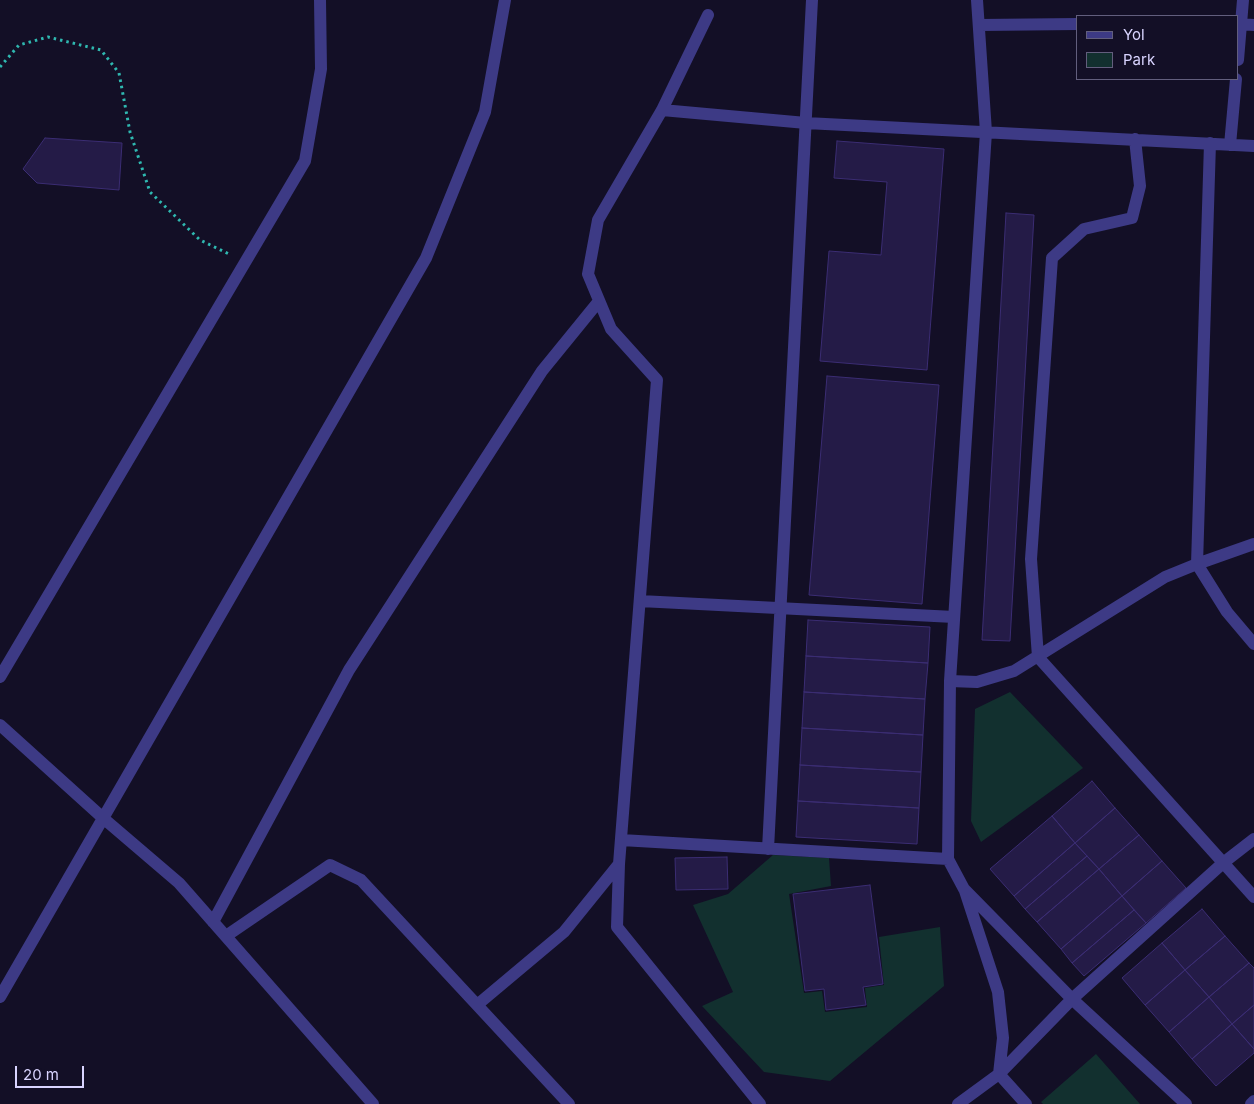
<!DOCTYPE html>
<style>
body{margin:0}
#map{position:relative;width:1254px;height:1104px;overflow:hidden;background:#130f26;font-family:Inter,sans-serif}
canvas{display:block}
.legend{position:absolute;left:1076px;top:15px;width:162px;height:65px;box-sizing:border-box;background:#130f26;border:1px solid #625e7d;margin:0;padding:6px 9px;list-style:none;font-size:15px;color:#d9d4ff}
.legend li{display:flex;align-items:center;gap:10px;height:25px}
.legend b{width:25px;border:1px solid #625e7d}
.scale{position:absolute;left:15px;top:1066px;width:69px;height:22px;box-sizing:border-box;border:2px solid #d9d4ff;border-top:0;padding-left:6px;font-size:15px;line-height:18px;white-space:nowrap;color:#d9d4ff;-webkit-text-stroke:4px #130f26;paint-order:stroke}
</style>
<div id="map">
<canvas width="1254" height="1104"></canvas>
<ul class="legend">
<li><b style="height:6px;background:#3d3a85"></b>Yol</li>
<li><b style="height:14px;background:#12302f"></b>Park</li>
</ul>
<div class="scale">20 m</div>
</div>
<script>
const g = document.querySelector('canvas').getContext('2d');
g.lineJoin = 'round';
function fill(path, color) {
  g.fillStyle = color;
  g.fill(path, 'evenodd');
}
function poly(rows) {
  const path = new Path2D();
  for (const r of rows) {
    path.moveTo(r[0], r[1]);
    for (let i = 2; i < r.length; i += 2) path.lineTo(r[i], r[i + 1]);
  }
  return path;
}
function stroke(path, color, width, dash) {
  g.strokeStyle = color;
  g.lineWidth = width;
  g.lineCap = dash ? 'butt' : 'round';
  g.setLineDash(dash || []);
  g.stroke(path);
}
fill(poly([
 [1010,692,1083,768,981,842,971,821,975,709],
 [773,855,829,858,831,886,789,894,804,993,822,991,825,1012,867,1007,865,988,884,985,879,937,940,927,944,986,830,1081,764,1072,702,1006,733,992,693,905,728,894],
 [1096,1054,1140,1104,1043,1104,1041,1102]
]), '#12302f');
const building = poly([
 [45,138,122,143,119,190,37,183,23,169,45,138],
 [837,141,944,149,927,370,820,361,829,251,881,255,887,182,834,178,837,141],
 [1006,213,1034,215,1010,641,982,640,1006,213],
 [827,376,939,385,922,604,809,595,827,376],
 [808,620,930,627,928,663,806,656,808,620],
 [806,656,928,663,925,699,804,692,806,656],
 [804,692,925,699,923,735,802,728,804,692],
 [802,728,923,735,921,772,800,765,802,728],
 [800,765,921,772,919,808,798,801,800,765],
 [1092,781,1115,808,1075,843,1052,816,1092,781],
 [798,801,919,808,917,844,796,837,798,801],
 [1115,808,1139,835,1099,869,1075,843,1115,808],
 [1052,816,1075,843,1014,896,990,869,1052,816],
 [1139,835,1162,861,1122,896,1099,869,1139,835],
 [1075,843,1087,856,1025,909,1014,896,1075,843],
 [1087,856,1099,869,1037,922,1025,909,1087,856],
 [727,857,728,889,676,890,675,858,727,857],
 [1162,861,1186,888,1146,923,1122,896,1162,861],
 [1099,869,1122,896,1061,949,1037,922,1099,869],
 [870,885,883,984,863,987,866,1005,826,1010,824,989,805,991,793,894,870,885],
 [1122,896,1134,910,1072,963,1061,949,1122,896],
 [1202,909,1225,936,1185,970,1162,943,1202,909],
 [1134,910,1146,923,1084,976,1072,963,1134,910],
 [1225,936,1249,963,1209,997,1185,970,1225,936],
 [1162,943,1185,970,1145,1005,1122,978,1162,943],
 [1249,963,1254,968,1254,1005,1232,1024,1209,997,1249,963],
 [1185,970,1209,997,1169,1032,1145,1005,1185,970],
 [1209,997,1232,1024,1192,1059,1169,1032,1209,997],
 [1254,1005,1254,1049,1232,1024,1254,1005],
 [1232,1024,1254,1049,1254,1053,1216,1086,1192,1059,1232,1024]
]);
fill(building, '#241b47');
stroke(building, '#3b2d73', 1);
stroke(poly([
 [0,67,19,45,48,37,101,50,119,73,130,132,150,192,200,240,231,255]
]), '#2fb8b0', 3, [2.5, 4]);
stroke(poly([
 [977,0,986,132,950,681,948,859,964,889,1072,999,1186,1104],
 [708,15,662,110,598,220,588,274,611,329,657,380,619,864,617,927,760,1104],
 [1238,24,1254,25],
 [979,25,1078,24],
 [1238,60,1243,0],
 [662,110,806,123,1254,146],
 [1135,139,1140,186,1132,218,1084,229,1052,258,1031,559,1038,657,1254,897],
 [1210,143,1197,564,1227,612,1254,644],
 [1230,145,1236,79],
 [640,601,954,617],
 [0,677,305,161,321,69,320,0],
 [950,681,977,682,1014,671,1165,577,1197,564,1254,544],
 [0,725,103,818,179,883,373,1104],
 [621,840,948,859],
 [768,849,812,0],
 [965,891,998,992,1003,1038,999,1074,1026,1104],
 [213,922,349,670,542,371,599,301],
 [226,936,330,865,361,880,569,1104],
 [0,997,426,258,485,112,505,0],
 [477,1005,564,932,619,864],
 [958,1104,999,1074,1072,999,1223,863,1254,839],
 [1251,1104,1254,1101]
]), '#3d3a85', 12);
</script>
